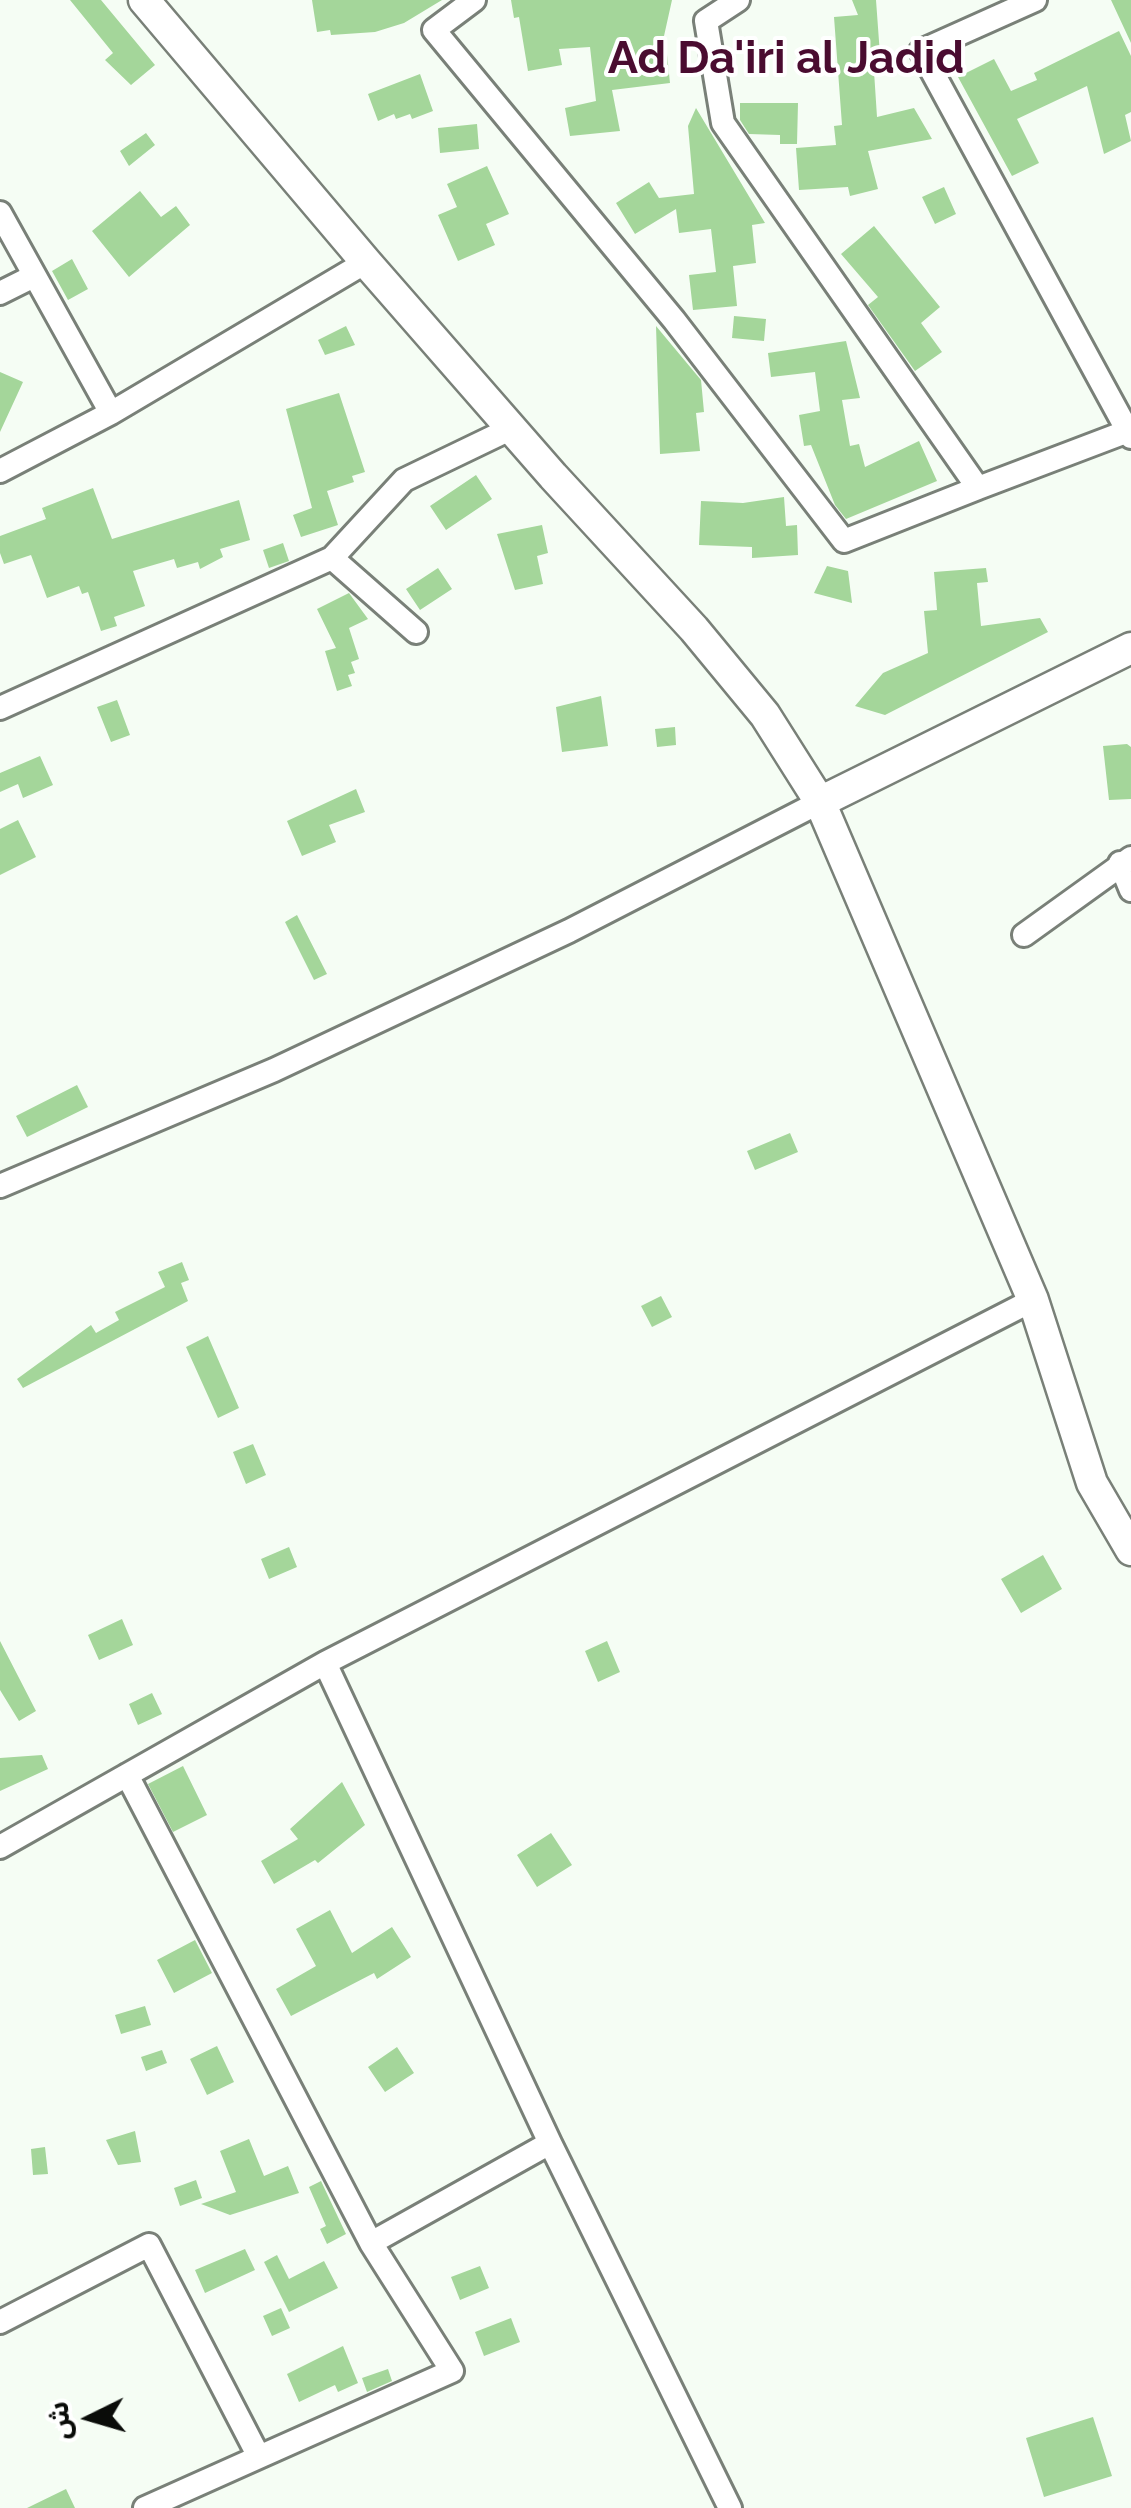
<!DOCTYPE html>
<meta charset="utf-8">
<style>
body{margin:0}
#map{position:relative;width:1131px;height:2508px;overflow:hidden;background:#f5fdf4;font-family:Raleway,"Noto Sans Arabic",sans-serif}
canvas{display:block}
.north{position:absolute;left:40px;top:2368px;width:100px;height:100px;-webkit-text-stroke:8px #fff;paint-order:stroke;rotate:265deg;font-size:28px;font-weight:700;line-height:40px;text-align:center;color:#0a0c09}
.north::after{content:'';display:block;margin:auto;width:35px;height:45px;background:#0a0c09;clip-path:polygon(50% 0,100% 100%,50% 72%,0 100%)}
</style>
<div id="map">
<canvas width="1131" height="2508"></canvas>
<div class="north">ش</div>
</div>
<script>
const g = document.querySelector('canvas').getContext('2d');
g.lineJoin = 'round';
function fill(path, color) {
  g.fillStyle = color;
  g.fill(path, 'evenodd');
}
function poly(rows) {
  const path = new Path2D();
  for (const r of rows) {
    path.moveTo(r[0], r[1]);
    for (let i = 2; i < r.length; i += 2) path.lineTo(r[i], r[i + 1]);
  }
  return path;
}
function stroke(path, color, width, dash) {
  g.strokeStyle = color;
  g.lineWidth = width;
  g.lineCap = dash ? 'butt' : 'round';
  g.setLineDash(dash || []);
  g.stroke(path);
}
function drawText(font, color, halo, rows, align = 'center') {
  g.font = font + ' Raleway,sans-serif';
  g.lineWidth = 8;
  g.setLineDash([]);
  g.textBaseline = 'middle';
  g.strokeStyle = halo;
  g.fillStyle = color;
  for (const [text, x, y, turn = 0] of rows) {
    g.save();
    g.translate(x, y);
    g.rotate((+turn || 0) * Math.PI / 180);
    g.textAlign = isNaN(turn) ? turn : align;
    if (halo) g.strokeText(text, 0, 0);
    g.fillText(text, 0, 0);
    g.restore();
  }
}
fill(poly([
 [70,0,101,0,155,65,131,85,105,60,113,53],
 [312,0,442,0,404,23,375,32,331,35,330,30,317,32],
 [511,0,672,0,660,54,667,54,670,83,612,90,620,131,570,136,565,108,596,101,590,47,559,49,562,65,528,71,519,17,514,18],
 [852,0,876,0,880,55,873,56,877,117,914,108,932,139,868,151,878,189,850,196,848,187,799,190,796,148,836,145,834,126,842,125,834,17,858,15],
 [1111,0,1131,0,1131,43],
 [1119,31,1131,56,1131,112,1125,115,1131,141,1104,154,1087,86,1017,119,1039,163,1012,176,958,77,994,59,1011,91,1037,80,1034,73],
 [420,74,433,111,412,119,410,114,396,119,394,114,378,121,368,94],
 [740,103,798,103,797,144,780,144,780,135,749,134,740,120],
 [696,108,765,223,752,225,756,263,733,266,737,306,693,310,689,275,716,272,711,229,679,233,676,209,635,234,616,203,649,182,659,198,694,194,688,126],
 [477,124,479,149,440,153,438,128],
 [146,133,155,145,129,166,120,151],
 [487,166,509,214,486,224,495,245,458,261,438,215,457,207,447,184],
 [944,187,956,214,935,224,922,197],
 [140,191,161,217,176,206,190,225,129,277,92,231],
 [874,226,940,307,921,323,942,352,915,371,868,305,878,297,841,254],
 [72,259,88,289,68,300,52,271],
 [734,316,766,319,764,341,732,338],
 [346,326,355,345,325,355,318,340],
 [656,326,701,380,704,412,696,413,700,451,660,454],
 [846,341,860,398,842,400,850,446,859,444,865,467,919,441,937,481,846,519,835,505,811,445,804,446,799,415,820,411,815,372,771,377,768,353],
 [0,372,23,382,0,432],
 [339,393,365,472,352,476,354,482,327,491,338,525,301,537,293,515,312,508,286,409],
 [476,475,492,499,446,530,430,506],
 [93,488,112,539,239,500,250,540,220,549,223,557,200,569,198,562,177,568,174,559,133,571,145,606,114,617,117,626,101,631,88,592,82,594,79,586,47,598,31,555,4,564,0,553,0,536,46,519,42,508],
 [784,497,786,526,797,525,798,555,752,558,752,547,699,545,701,501,743,503],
 [542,525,548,553,537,556,543,584,515,590,497,534],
 [283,543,289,561,269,568,263,550],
 [827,566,848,571,852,603,814,593],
 [438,568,452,589,420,610,406,589],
 [986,568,988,582,977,583,981,626,1040,618,1048,632,885,715,855,706,883,673,928,653,924,611,937,610,934,572],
 [349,593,368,619,349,628,359,659,351,662,355,673,348,675,352,686,337,691,325,651,336,648,317,609],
 [601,696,608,746,562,752,556,707],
 [117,700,130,735,111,742,97,707],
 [675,727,676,745,657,747,655,729],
 [1127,744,1131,747,1131,799,1109,800,1103,746],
 [40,756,53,785,23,798,18,784,0,792,0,773],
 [356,789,365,812,329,825,336,842,302,856,287,821],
 [18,820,36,857,0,875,0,829],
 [297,915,327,974,314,980,285,922],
 [77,1085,88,1107,27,1137,16,1116],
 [790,1133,798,1152,755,1170,747,1151],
 [182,1262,189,1280,181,1283,188,1301,23,1388,17,1379,91,1325,96,1333,119,1320,115,1312,165,1287,158,1272],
 [661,1296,672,1317,652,1327,641,1306],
 [208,1336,239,1408,218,1418,186,1347],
 [253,1444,266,1475,246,1484,233,1452],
 [289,1547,297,1567,269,1579,261,1559],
 [1043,1555,1062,1589,1021,1613,1001,1579],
 [122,1619,133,1645,99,1660,88,1635],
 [0,1641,36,1711,19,1721,0,1690],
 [607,1641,620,1672,598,1682,585,1651],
 [152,1693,162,1714,138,1725,129,1704],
 [42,1755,48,1769,0,1791,0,1758],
 [183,1766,207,1815,173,1832,148,1784],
 [342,1782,365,1825,318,1863,315,1860,274,1884,261,1861,298,1839,290,1829],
 [551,1833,572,1865,537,1887,517,1855],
 [330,1910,352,1953,392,1927,411,1957,377,1979,374,1973,291,2016,276,1989,316,1966,296,1929],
 [195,1940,212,1973,174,1993,157,1960],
 [145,2006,151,2025,121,2034,115,2015],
 [217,2046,234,2082,207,2095,190,2059],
 [397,2047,414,2073,385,2092,368,2067],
 [162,2050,167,2063,146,2071,141,2057],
 [135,2131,141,2162,118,2165,106,2140],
 [249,2139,264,2176,288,2166,299,2193,230,2215,201,2204,236,2192,220,2151],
 [45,2147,48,2174,33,2175,31,2149],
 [196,2180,202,2198,180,2206,174,2188],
 [321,2181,346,2234,327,2244,320,2229,326,2226,309,2187],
 [245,2249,255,2270,205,2293,195,2270],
 [277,2255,289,2279,324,2261,338,2288,289,2312,264,2262],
 [480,2266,489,2288,460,2300,451,2277],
 [281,2308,290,2328,272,2336,263,2316],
 [511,2318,520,2342,484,2356,475,2332],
 [343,2346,358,2383,338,2392,335,2385,299,2402,287,2374],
 [388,2369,392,2381,367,2392,362,2378],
 [1093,2417,1112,2476,1044,2497,1026,2438],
 [66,2489,75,2508,27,2508]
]), '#a4d69a');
const street = poly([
 [474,0,434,30,674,320,844,541,978,488,723,123,706,21,738,0],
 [1035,0,921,51,1131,437],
 [0,213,111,413],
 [0,293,32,277],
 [0,471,111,413,366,262],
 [978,488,1128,431],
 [332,558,416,632],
 [0,708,332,558,404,480,512,428],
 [1120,863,1131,890],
 [1024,935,1131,858],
 [0,1186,274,1070,569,931,820,802],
 [325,1663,1033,1300],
 [0,1847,325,1663,550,2143,730,2508],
 [371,2243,550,2143],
 [0,2322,149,2245,259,2457,452,2371,371,2243,127,1775],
 [145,2508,259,2457]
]);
const secondary = poly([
 [144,0,366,262,553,476,694,629,765,715,820,802,1033,1300,1092,1483,1131,1550],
 [820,802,1131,648]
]);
stroke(street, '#798078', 28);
stroke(secondary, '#798078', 35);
stroke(street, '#fff', 22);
stroke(secondary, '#fff', 30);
drawText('bold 45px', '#4a0c30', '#fff', [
 ["Ad Da'iri al Jadid",786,59]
]);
</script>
